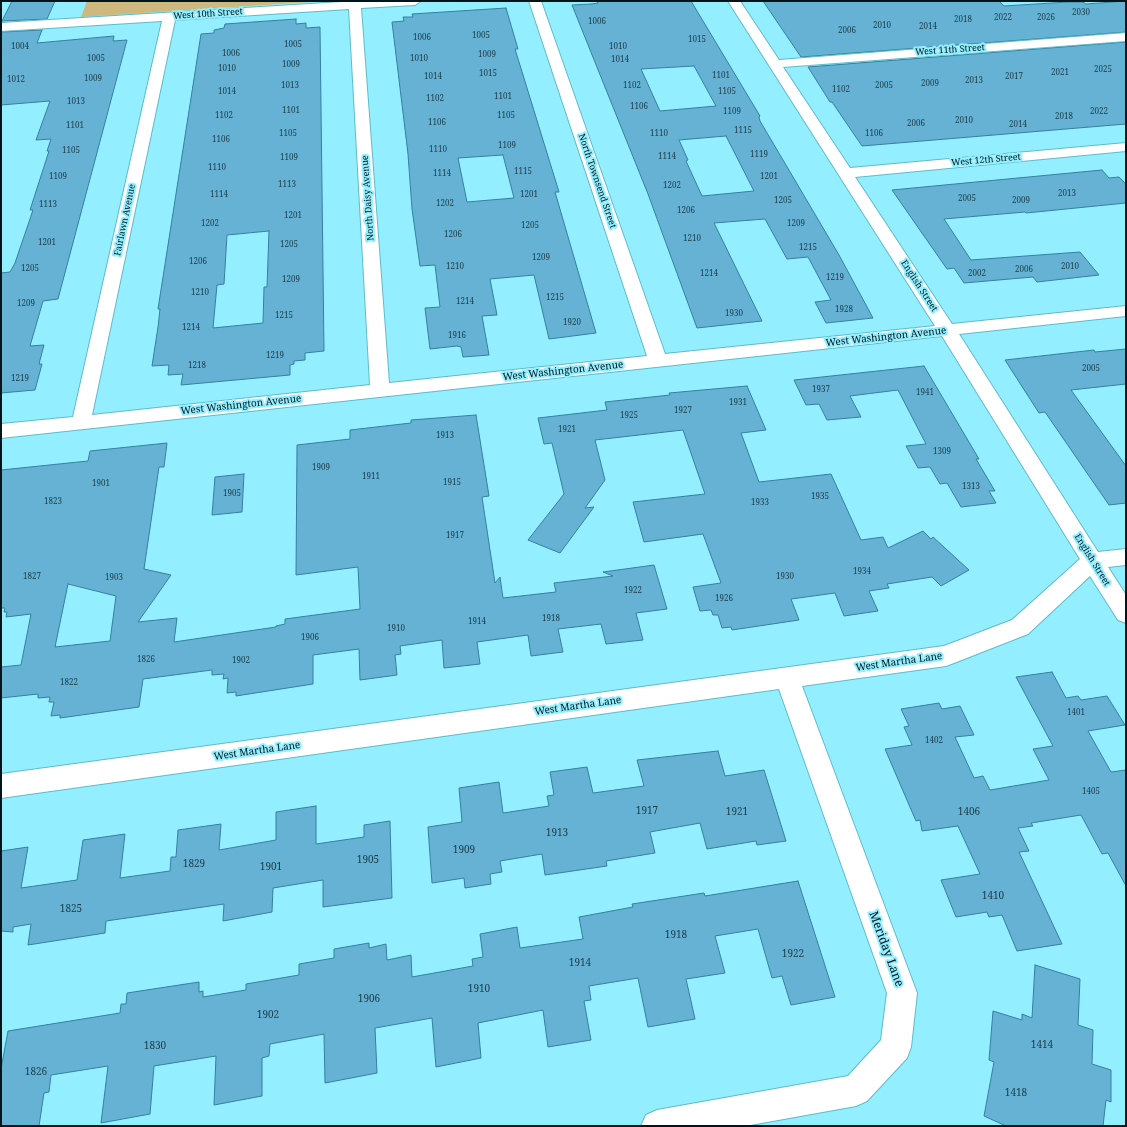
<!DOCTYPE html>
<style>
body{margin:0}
#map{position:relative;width:1127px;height:1127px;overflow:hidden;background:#93efff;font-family:"Noto Serif",serif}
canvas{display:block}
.frame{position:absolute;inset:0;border:2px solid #00151a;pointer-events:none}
</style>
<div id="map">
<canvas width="1127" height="1127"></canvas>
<div class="frame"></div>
</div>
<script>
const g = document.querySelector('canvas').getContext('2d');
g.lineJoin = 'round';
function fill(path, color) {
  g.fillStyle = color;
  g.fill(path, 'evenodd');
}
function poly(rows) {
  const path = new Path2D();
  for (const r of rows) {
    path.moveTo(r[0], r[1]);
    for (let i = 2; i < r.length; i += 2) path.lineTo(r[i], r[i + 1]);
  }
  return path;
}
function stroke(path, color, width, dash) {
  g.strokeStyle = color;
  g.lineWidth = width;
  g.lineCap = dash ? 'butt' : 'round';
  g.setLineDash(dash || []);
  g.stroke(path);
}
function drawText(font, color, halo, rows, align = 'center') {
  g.font = font + ' "Noto Serif",serif';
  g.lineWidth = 4;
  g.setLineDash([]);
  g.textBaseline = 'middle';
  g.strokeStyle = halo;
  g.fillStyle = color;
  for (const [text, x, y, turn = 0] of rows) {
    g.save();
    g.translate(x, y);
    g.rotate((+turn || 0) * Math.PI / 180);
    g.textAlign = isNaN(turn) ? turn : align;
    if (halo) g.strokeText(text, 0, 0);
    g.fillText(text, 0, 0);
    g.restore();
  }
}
fill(poly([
 [87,1,325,1,81,17]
]), '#cfb87d');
const building = poly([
 [12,1,55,1,47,19,2,21,12,1],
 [597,1,691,1,760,116,759,117,760,121,839,255,873,318,826,323,815,302,831,300,808,257,787,259,765,219,714,223,762,321,697,328,648,194,572,5,591,4,598,3,597,1],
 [694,66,716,106,660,111,641,69,694,66],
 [726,136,754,191,702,196,686,161,688,160,679,140,726,136],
 [763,1,999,1,1004,6,1068,2,1083,2,1086,4,1126,1,1126,32,801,57,763,1],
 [506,8,518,49,515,49,559,192,555,192,596,333,549,339,534,275,490,279,497,315,482,316,489,355,463,357,461,347,457,346,430,349,425,308,440,307,435,265,420,266,412,209,408,154,392,22,404,21,403,17,413,17,412,14,506,8],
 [503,155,514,198,467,202,458,158,503,155],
 [296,19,296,24,306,23,306,28,320,27,324,351,305,353,305,360,294,361,294,364,290,365,290,375,181,385,183,374,168,375,169,365,152,366,158,327,160,309,158,309,201,34,214,33,214,30,224,28,225,24,296,19],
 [269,231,267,287,264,287,263,323,213,328,217,285,224,284,227,235,269,231],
 [42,30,37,43,114,36,113,41,127,40,58,299,43,301,30,346,44,345,39,364,42,364,35,390,1,393,1,273,10,272,15,263,33,210,30,210,49,151,47,151,51,139,36,140,50,101,1,105,1,32,42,30],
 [1126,42,1126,124,862,146,832,102,830,102,808,67,1126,42],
 [1102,170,1109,178,1119,177,1126,184,1126,203,1026,213,1025,212,944,219,971,260,1080,252,1099,275,1037,282,1033,277,964,283,954,268,947,269,892,190,1102,170],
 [1126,349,1126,384,1071,390,1126,466,1126,503,1109,505,1045,412,1039,413,1005,360,1094,350,1095,352,1126,349],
 [924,366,979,459,976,459,995,491,989,491,996,503,961,507,947,483,940,484,930,467,918,468,906,446,926,444,898,390,850,396,861,417,827,420,819,404,806,405,794,380,924,366],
 [747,386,766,430,741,433,759,482,831,474,861,540,883,537,888,548,923,531,931,539,933,537,969,570,941,586,932,577,887,584,889,588,869,591,878,611,844,616,835,593,791,599,799,620,732,630,731,627,722,628,718,615,713,615,711,610,700,611,693,587,721,583,703,534,644,542,633,502,705,494,683,430,595,440,605,480,585,508,594,507,560,553,528,540,564,494,552,443,544,444,538,418,607,410,605,402,670,395,669,393,747,386],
 [476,415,489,496,482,497,495,583,500,577,503,598,556,592,554,583,613,576,603,572,654,565,667,609,636,613,643,640,606,644,601,624,558,629,563,652,531,656,528,635,477,642,480,664,444,668,442,640,400,646,401,654,395,655,397,675,360,680,359,649,313,655,313,684,236,696,236,692,227,693,228,678,223,679,224,674,212,675,212,670,143,679,139,707,60,718,60,715,51,716,54,702,49,702,50,697,38,698,38,694,1,698,1,667,21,665,31,614,6,617,7,612,4,612,5,608,1,608,1,470,88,461,90,451,167,443,164,467,159,467,144,569,171,575,138,622,177,618,174,642,276,627,276,626,285,624,285,619,360,609,358,567,296,575,297,445,350,439,350,430,411,423,411,420,476,415],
 [68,584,116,596,110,641,55,647,68,584],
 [244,474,242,512,212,515,215,477,244,474],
 [1052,672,1066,698,1078,696,1081,700,1107,696,1125,725,1088,731,1111,772,1126,770,1126,886,1108,853,1102,854,1081,815,1031,823,1033,826,1018,828,1029,851,1019,852,1062,944,1017,951,1002,915,989,917,987,912,956,917,941,880,980,874,958,826,922,831,920,820,916,821,885,749,912,745,904,727,909,726,901,709,939,703,942,709,960,706,974,735,955,737,974,778,983,776,990,790,1049,780,1033,749,1053,746,1016,677,1052,672],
 [718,751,725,776,764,770,786,841,757,845,756,841,707,849,700,823,650,832,655,853,606,861,607,866,545,875,542,854,500,861,502,872,490,874,491,884,465,888,464,878,432,883,428,827,462,822,459,788,499,782,503,813,549,806,547,796,554,795,550,772,587,767,593,793,644,786,637,760,718,751],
 [316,806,316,844,364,837,364,825,390,821,392,898,323,907,323,880,273,888,272,912,223,921,224,904,106,921,105,933,28,945,31,924,13,927,13,932,1,931,1,851,28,847,21,888,77,880,83,840,125,834,120,878,170,871,171,857,176,857,178,830,221,824,219,850,276,840,276,812,316,806],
 [798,881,835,997,791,1005,782,976,772,978,758,929,715,936,725,973,686,979,695,1019,648,1027,638,978,589,986,591,1000,584,1001,591,1040,548,1047,543,1010,478,1023,481,1058,436,1067,432,1018,375,1028,377,1073,325,1083,324,1034,270,1044,269,1056,262,1058,262,1096,214,1105,216,1056,154,1066,150,1114,101,1123,108,1066,51,1075,49,1092,44,1093,39,1126,1,1126,1,1069,8,1031,120,1013,121,1004,126,1004,127,993,199,982,199,992,203,991,203,997,246,990,246,984,299,975,299,964,334,958,334,949,369,943,369,948,386,944,387,960,411,955,412,977,473,966,472,959,483,957,480,934,517,927,520,948,583,939,579,917,633,907,632,904,704,893,705,896,798,881],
 [1035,965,1080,979,1078,1025,1093,1030,1092,1064,1111,1070,1111,1102,1106,1100,1103,1126,1006,1126,984,1116,994,1062,989,1060,993,1011,1022,1020,1022,1014,1032,1018,1035,965]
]);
fill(building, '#66b2d4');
stroke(building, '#3380a1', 1);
const minor = poly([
 [358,1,421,1,415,5,361,8,389,383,647,356,529,1,541,1,665,354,935,326,728,1,740,1,779,60,1126,33,1126,41,783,67,850,168,1126,143,1126,151,855,177,952,324,1126,306,1126,316,959,334,1098,552,1126,549,1126,565,1108,567,1126,595,1126,623,1118,620,1090,576,1028,634,954,663,946,666,802,686,917,993,911,1047,907,1058,867,1101,856,1106,745,1126,641,1126,646,1115,657,1110,848,1076,881,1040,887,993,779,689,1,798,1,774,944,646,1012,620,1080,559,942,336,1,438,1,424,73,417,162,21,1,31,1,23,358,1],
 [349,9,370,385,92,415,175,20,349,9]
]);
stroke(minor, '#5fbbca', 2);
fill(minor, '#fff');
drawText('8px', '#1a3c48', null, [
 ["2030",1081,13],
 ["2022",1003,18],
 ["2026",1046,18],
 ["2018",963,20],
 ["1006",597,22],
 ["2010",882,26],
 ["2014",928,27],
 ["2006",847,31],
 ["1005",481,36],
 ["1006",422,38],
 ["1015",697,40],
 ["1005",293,45],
 ["1004",20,47],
 ["1010",618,47],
 ["1006",231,54],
 ["1009",487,55],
 ["1005",96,59],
 ["1010",419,59],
 ["1014",620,60],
 ["1009",291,65],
 ["1010",227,69],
 ["2025",1103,70],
 ["2021",1060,73],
 ["1015",488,74],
 ["1101",721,76],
 ["1014",433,77],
 ["2017",1014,77],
 ["1009",93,79],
 ["1012",16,80],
 ["2013",974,81],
 ["2009",930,84],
 ["1013",290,86],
 ["1102",632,86],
 ["2005",884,86],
 ["1102",841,90],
 ["1014",227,92],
 ["1105",727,92],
 ["1101",503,97],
 ["1102",435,99],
 ["1013",76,102],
 ["1106",639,107],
 ["1101",291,111],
 ["1109",732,112],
 ["2022",1099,112],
 ["1102",224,116],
 ["1105",506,116],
 ["2018",1064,117],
 ["2010",964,121],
 ["1106",437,123],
 ["2006",916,124],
 ["2014",1018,125],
 ["1101",75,126],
 ["1115",743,131],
 ["1105",288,134],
 ["1110",659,134],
 ["1106",874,134],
 ["1106",221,140],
 ["1109",507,146],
 ["1110",438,150],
 ["1105",71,151],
 ["1119",759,155],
 ["1114",667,157],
 ["1109",289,158],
 ["1110",217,168],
 ["1115",523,172],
 ["1114",442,174],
 ["1109",58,177],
 ["1201",769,177],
 ["1113",287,185],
 ["1202",672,186],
 ["2013",1067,194],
 ["1114",219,195],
 ["1201",529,195],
 ["2005",967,199],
 ["1205",783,201],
 ["2009",1021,201],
 ["1202",445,204],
 ["1113",48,205],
 ["1206",686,211],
 ["1201",293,216],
 ["1202",210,224],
 ["1209",796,224],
 ["1205",530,226],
 ["1206",453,235],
 ["1210",692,239],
 ["1201",47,243],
 ["1205",289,245],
 ["1215",808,248],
 ["1209",541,258],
 ["1206",198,262],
 ["1210",455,267],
 ["2010",1070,267],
 ["1205",30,269],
 ["2006",1024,270],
 ["1214",709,274],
 ["2002",977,274],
 ["1219",835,278],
 ["1209",291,280],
 ["1210",200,293],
 ["1215",555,298],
 ["1214",465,302],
 ["1209",26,304],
 ["1928",844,310],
 ["1930",734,314],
 ["1215",284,316],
 ["1920",572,323],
 ["1214",191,328],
 ["1916",457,336],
 ["1219",275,356],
 ["1218",197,366],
 ["2005",1091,369],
 ["1219",20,379],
 ["1937",821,390],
 ["1941",925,393],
 ["1931",738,403],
 ["1927",683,411],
 ["1925",629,416],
 ["1921",567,430],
 ["1913",445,436],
 ["1309",942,452],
 ["1909",321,468],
 ["1911",371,477],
 ["1915",452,483],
 ["1901",101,484],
 ["1313",971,487],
 ["1905",232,494],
 ["1935",820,497],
 ["1823",53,502],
 ["1933",760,503],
 ["1917",455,536],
 ["1934",862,572],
 ["1827",32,577],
 ["1930",785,577],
 ["1903",114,578],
 ["1922",633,591],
 ["1926",724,599],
 ["1918",551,619],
 ["1914",477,622],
 ["1910",396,629],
 ["1906",310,638],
 ["1826",146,660],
 ["1902",241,661],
 ["1822",69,683],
 ["1401",1076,713],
 ["1402",934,741],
 ["1405",1091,792]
]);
drawText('9px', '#00151a', '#93efff', [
 ["West 10th Street",208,14,-4],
 ["West 11th Street",950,50,-4],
 ["West 12th Street",986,160,-5],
 ["North Townsend Street",597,181,71],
 ["North Daisy Avenue",368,198,-94],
 ["Fairlawn Avenue",125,220,-78],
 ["English Street",919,286,57],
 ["English Street",1092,560,58]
]);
drawText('10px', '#00151a', '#93efff', [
 ["West Washington Avenue",886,337,-6],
 ["West Washington Avenue",563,371,-6],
 ["West Washington Avenue",241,405,-6],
 ["West Martha Lane",899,662,-8],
 ["West Martha Lane",578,706,-8],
 ["West Martha Lane",257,751,-8]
]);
drawText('10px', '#1a3c48', null, [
 ["1917",647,811],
 ["1921",737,812],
 ["1406",969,812],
 ["1913",557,833],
 ["1909",464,850],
 ["1905",368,860],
 ["1829",194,864],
 ["1901",271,867],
 ["1410",993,896],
 ["1825",71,909],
 ["1918",676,935],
 ["1922",793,954],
 ["1914",580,963],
 ["1910",479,989],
 ["1906",369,999],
 ["1902",268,1015],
 ["1414",1042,1045],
 ["1830",155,1046],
 ["1826",36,1072],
 ["1418",1016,1093]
]);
drawText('12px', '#00151a', '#93efff', [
 ["Meriday Lane",886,949,70]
]);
</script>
